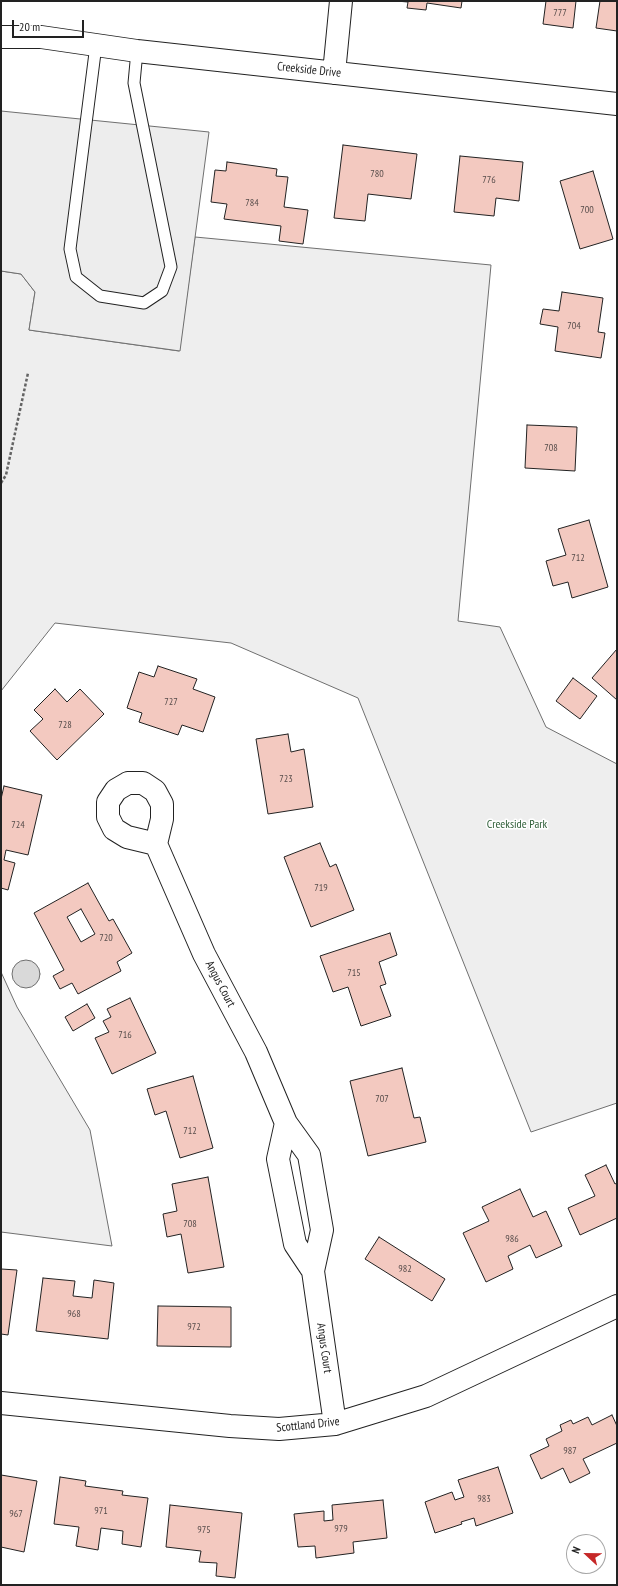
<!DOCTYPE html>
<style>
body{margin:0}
#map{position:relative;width:618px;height:1586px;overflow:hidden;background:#fff;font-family:"PT Sans Narrow",sans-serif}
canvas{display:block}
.frame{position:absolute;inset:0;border:2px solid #222;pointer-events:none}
.north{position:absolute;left:566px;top:1534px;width:40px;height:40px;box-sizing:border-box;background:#fff;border:1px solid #a7a7a7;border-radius:50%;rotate:292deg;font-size:11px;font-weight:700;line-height:16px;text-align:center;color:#222}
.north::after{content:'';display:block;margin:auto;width:14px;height:18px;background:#c62828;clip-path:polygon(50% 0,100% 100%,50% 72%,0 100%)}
.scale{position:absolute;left:12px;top:20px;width:72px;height:18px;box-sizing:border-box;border:2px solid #222;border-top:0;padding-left:5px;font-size:12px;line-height:14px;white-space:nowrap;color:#222;-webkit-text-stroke:3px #fff;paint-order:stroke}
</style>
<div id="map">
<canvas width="618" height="1586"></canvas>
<div class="frame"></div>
<div class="north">N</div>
<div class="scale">20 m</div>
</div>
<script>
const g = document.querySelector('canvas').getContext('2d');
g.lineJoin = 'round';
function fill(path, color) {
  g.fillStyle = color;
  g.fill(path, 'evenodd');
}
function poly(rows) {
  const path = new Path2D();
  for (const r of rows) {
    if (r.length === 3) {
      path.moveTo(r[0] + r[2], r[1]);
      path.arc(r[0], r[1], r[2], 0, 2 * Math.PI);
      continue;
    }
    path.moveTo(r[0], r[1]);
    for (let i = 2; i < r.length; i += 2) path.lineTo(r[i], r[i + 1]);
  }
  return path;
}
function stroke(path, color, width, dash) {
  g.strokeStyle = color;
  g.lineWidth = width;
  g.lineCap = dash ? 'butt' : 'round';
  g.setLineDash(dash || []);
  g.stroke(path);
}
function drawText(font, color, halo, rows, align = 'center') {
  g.font = font + ' "PT Sans Narrow",sans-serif';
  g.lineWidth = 3;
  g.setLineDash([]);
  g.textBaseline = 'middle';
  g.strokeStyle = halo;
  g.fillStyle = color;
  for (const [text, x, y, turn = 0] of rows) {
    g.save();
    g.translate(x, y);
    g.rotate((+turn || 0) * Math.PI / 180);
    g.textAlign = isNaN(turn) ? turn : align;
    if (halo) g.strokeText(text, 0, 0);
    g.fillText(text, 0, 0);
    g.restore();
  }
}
const green = poly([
 [195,237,491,265,458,621,500,627,546,727,617,764,617,1103,531,1132,358,698,231,643,55,623,1,691,1,271,21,274,35,292,29,330,179,351,195,237],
 [1,972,17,1007,90,1130,112,1246,1,1232,1,972]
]);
fill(green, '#eee');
stroke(green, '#6f6f6f', 1);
const parking = poly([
 [1,111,209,132,180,351,29,330,35,292,21,274,1,271,1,111]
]);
fill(parking, '#ededed');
stroke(parking, '#6f6f6f', 1);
const water = poly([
 [26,974,14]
]);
fill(water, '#d9d9d9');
stroke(water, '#6f6f6f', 1);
const building = poly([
 [396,1,462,1,461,8,427,3,426,10,407,8,408,2,396,1],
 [546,1,576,1,573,28,543,24,546,1],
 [600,1,617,1,617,31,596,28,600,1],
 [343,145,417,154,411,199,368,194,365,221,334,218,343,145],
 [460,156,523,162,519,201,496,198,494,216,454,212,460,156],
 [227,162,277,169,276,176,288,177,284,207,308,210,303,244,279,241,281,226,224,219,227,204,211,202,215,170,226,171,227,162],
 [593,171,613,239,580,249,560,181,593,171],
 [562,292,603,298,598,332,605,333,601,358,555,351,558,327,540,324,543,309,559,311,562,292],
 [527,425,577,427,575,471,525,468,527,425],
 [589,520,608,587,572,598,568,582,553,586,546,561,566,555,558,529,589,520],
 [617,649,617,700,592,678,617,649],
 [158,666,197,679,193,689,215,697,203,732,182,725,178,735,139,722,142,713,127,708,139,672,154,677,158,666],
 [573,678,597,696,580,719,556,701,573,678],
 [55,689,67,702,80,689,104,714,57,760,30,731,43,719,34,710,55,689],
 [288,734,291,752,304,749,313,807,268,814,256,739,288,734],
 [4,786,42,795,28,855,6,850,4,860,15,863,8,890,1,888,1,799,4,786],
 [320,843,330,867,336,864,354,910,311,927,284,857,320,843],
 [88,883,109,921,113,919,132,953,117,962,121,971,78,994,72,983,60,989,53,976,64,970,34,913,88,883],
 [81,909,95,934,81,942,67,917,81,909],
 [390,933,397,955,379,962,386,984,380,986,391,1016,361,1026,348,987,333,992,320,956,390,933],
 [130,998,156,1053,112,1074,95,1038,109,1032,103,1021,111,1017,107,1009,130,998],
 [87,1004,95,1018,73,1031,65,1017,87,1004],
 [402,1068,414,1118,420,1117,426,1142,368,1156,350,1081,402,1068],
 [193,1076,213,1148,180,1158,166,1111,155,1115,147,1089,193,1076],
 [606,1165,615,1184,617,1183,617,1218,580,1235,568,1208,595,1196,585,1175,606,1165],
 [208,1177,224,1267,188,1273,181,1234,167,1237,163,1214,177,1211,172,1184,208,1177],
 [520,1189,533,1217,546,1211,562,1246,536,1258,530,1245,508,1256,513,1269,486,1282,463,1233,489,1221,482,1207,520,1189],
 [379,1237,445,1279,432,1301,365,1259,379,1237],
 [1,1269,17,1270,8,1335,1,1334,1,1269],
 [43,1278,75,1281,73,1296,92,1298,94,1280,114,1283,108,1339,36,1331,43,1278],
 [158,1306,231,1307,231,1347,157,1346,158,1306],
 [612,1415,617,1426,617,1443,583,1459,590,1473,570,1483,563,1468,541,1479,530,1455,549,1446,546,1439,562,1431,560,1425,571,1420,573,1424,588,1417,592,1425,612,1415],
 [498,1467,513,1513,476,1526,474,1518,461,1522,462,1524,435,1533,425,1502,452,1492,455,1500,464,1497,458,1480,498,1467],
 [1,1475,37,1481,24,1552,1,1547,1,1475],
 [60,1477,86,1481,85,1486,123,1491,122,1495,148,1498,141,1547,122,1544,123,1531,101,1528,98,1550,76,1546,79,1527,54,1524,60,1477],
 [383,1500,387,1538,353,1542,354,1553,316,1558,315,1546,298,1547,294,1514,324,1511,324,1521,333,1520,332,1505,383,1500],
 [170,1505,242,1513,235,1578,216,1576,217,1563,199,1562,201,1551,166,1547,170,1505]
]);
fill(building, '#f3c9c0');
stroke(building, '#222', 1);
const lane = poly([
 [96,45,70,249,76,277,100,296,144,303,162,291,171,267,134,83,137,51]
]);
const street = poly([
 [1,37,41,37,137,51,617,104],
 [334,73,341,1],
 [128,783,143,783,155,791,162,804,162,819,156,844,127,837,114,829,108,817,108,802,116,790,128,783],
 [156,844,204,954,256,1052,286,1123,309,1155,322,1230,313,1271,335,1424],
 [286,1123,278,1159,295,1244,313,1271],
 [1,1403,230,1426,279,1429,335,1424,426,1396,617,1306]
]);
stroke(lane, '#222', 13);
stroke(street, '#222', 24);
stroke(poly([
 [1,483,6,475,28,373]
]), '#646464', 2.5, [3, 2]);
stroke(lane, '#fff', 11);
stroke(street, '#fff', 22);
drawText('10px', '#564c4a', null, [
 ["777",560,13],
 ["780",377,174],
 ["776",489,180],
 ["784",252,203],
 ["700",587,210],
 ["704",574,326],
 ["708",551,448],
 ["712",578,558],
 ["727",171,702],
 ["728",65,725],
 ["723",286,779],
 ["724",18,825],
 ["719",321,888],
 ["720",106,938],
 ["715",354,973],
 ["716",125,1035],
 ["707",382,1099],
 ["712",190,1131],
 ["708",190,1224],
 ["986",512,1239],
 ["982",405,1269],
 ["968",74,1314],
 ["972",194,1327],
 ["987",570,1451],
 ["983",484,1499],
 ["971",101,1511],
 ["967",16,1514],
 ["979",341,1529],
 ["975",204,1530]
]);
drawText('12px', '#222', '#fff', [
 ["Creekside Drive",309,70,6],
 ["Angus Court",220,984,62],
 ["Angus Court",324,1348,82],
 ["Scottland Drive",308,1425,-6]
]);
drawText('12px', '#2f5e38', '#fff', [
 ["Creekside Park",517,825]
]);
</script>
